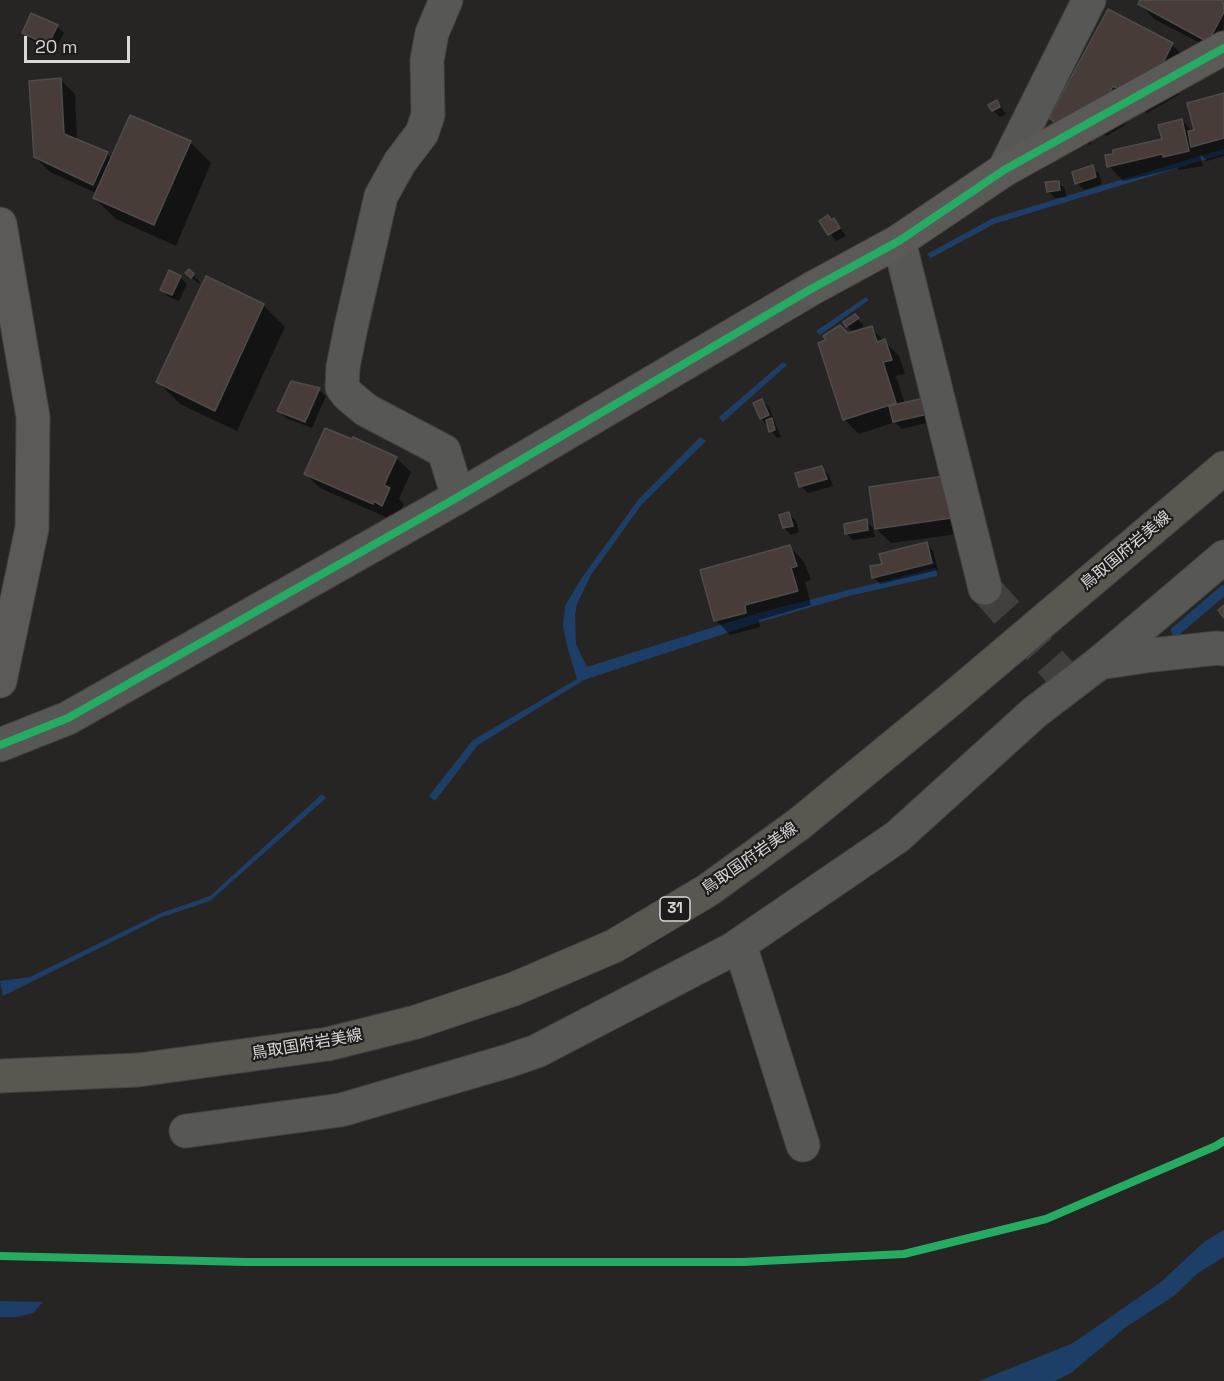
<!DOCTYPE html>
<meta charset="utf-8">
<style>
body{margin:0}
#map{position:relative;width:1224px;height:1381px;overflow:hidden;background:#262524;font-family:"Space Grotesk",sans-serif}
canvas{display:block}
.scale{position:absolute;left:24px;top:36px;width:106px;height:27px;box-sizing:border-box;border:3px solid #d9d8d6;border-top:0;padding-left:8px;font-size:18px;line-height:21px;white-space:nowrap;color:#d9d8d6;-webkit-text-stroke:4px #1e1c1a;paint-order:stroke}
</style>
<div id="map">
<canvas width="1224" height="1381"></canvas>
<div class="scale">20 m</div>
</div>
<script>
const g = document.querySelector('canvas').getContext('2d');
g.lineJoin = 'round';
function fill(path, color) {
  g.fillStyle = color;
  g.fill(path, 'evenodd');
}
function poly(rows) {
  const path = new Path2D();
  for (const r of rows) {
    path.moveTo(r[0], r[1]);
    for (let i = 2; i < r.length; i += 2) path.lineTo(r[i], r[i + 1]);
  }
  return path;
}
function stroke(path, color, width, dash) {
  g.strokeStyle = color;
  g.lineWidth = width;
  g.lineCap = dash ? 'butt' : 'round';
  g.setLineDash(dash || []);
  g.stroke(path);
}
function drawText(font, color, halo, rows, align = 'center') {
  g.font = font + ' "Space Grotesk","Noto Sans JP",sans-serif';
  g.lineWidth = 4.5;
  g.setLineDash([]);
  g.textBaseline = 'middle';
  g.strokeStyle = halo;
  g.fillStyle = color;
  for (const [text, x, y, turn = 0] of rows) {
    g.save();
    g.translate(x, y);
    g.rotate((+turn || 0) * Math.PI / 180);
    g.textAlign = isNaN(turn) ? turn : align;
    if (halo) g.strokeText(text, 0, 0);
    g.fillText(text, 0, 0);
    g.restore();
  }
}
fill(poly([
 [1224,149,1224,154,994,224,931,258,927,254,993,218],
 [866,297,869,300,820,335,816,331],
 [783,362,787,365,723,422,719,417],
 [700,437,706,441,642,504,591,575,577,604,575,615,576,644,587,667,758,613,852,589,936,568,937,576,849,596,760,622,584,680,478,745,435,801,429,796,473,740,577,679,567,646,563,626,565,606,581,579,638,500],
 [322,794,326,798,210,901,162,917,3,996,0,981,30,977,161,913,210,896],
 [1224,1230,1224,1257,1198,1273,1174,1296,1126,1327,1071,1373,1055,1381,979,1381,1073,1343,1161,1282,1204,1242],
 [0,1301,43,1302,33,1313,17,1317,0,1317]
]), '#1d3e66');
fill(poly([
 [1142,0,1224,0,1223,55,1154,19,1140,4],
 [57,26,64,33,55,51,31,40,24,33],
 [1172,45,1193,66,1178,95,1147,113,1135,107,1125,125,1107,136,1097,132,1090,145,1085,143,1083,147,1073,140,1051,118],
 [61,80,75,94,77,141,107,154,112,159,190,142,211,163,176,246,116,219,94,198,96,193,50,172,35,157],
 [1224,94,1224,156,1207,161,1200,154,1203,166,1179,170,1177,168,1123,181,1109,166,1163,140,1182,120,1193,132],
 [997,102,1006,114,1000,117,993,110],
 [1092,167,1099,174,1102,184,1084,190,1077,183],
 [1058,182,1065,189,1066,197,1055,198,1048,191],
 [834,220,846,236,836,241,821,221],
 [189,271,200,282,199,284,187,273],
 [180,277,187,284,179,301,169,297,162,290],
 [206,278,264,306,285,327,237,431,180,404,158,382],
 [855,316,864,326,856,331,871,328,899,356,905,374,896,376,905,404,924,400,934,421,902,429,895,422,859,434,844,419,848,335,853,333,845,323],
 [319,390,326,396,312,428,286,418,279,411],
 [762,401,769,407,781,437,777,438,761,418],
 [396,458,411,472,399,499,404,504,397,519,388,515,388,518,320,488,306,474],
 [822,468,829,475,833,486,808,493,801,486,797,474],
 [943,478,965,533,891,543,876,528],
 [789,514,796,521,799,532,791,535,784,528],
 [866,521,873,528,875,537,853,540,846,533],
 [926,544,933,551,938,570,880,584,874,577,884,565],
 [790,547,804,562,811,580,805,582,811,605,759,620,760,627,730,635,716,620]
]), '#0007');
stroke(poly([
 [1176,631,1224,590]
]), '#1d3e66', 10);
const building = poly([
 [1140,0,1223,0,1224,12,1208,42,1138,4,1140,0],
 [1108,9,1173,43,1157,74,1125,93,1113,86,1104,103,1085,115,1076,111,1068,125,1061,127,1049,118,1108,9],
 [31,13,58,25,48,45,22,33,31,13],
 [61,78,64,134,108,152,93,185,34,157,29,81,61,78],
 [1224,93,1224,138,1191,147,1188,131,1194,130,1187,103,1224,93],
 [997,100,1000,107,992,111,988,105,997,100],
 [130,115,191,141,154,225,93,198,130,115],
 [1182,119,1189,151,1163,157,1162,154,1107,167,1105,155,1113,154,1113,150,1162,139,1158,125,1182,119],
 [1093,165,1096,177,1075,184,1072,172,1093,165],
 [1059,181,1060,190,1047,192,1045,182,1059,181],
 [828,215,831,220,834,218,840,228,828,235,819,221,828,215],
 [189,269,194,274,191,278,185,273,189,269],
 [169,270,181,276,172,295,160,290,169,270],
 [206,276,264,304,215,411,156,382,206,276],
 [855,314,859,318,846,327,843,322,855,314],
 [840,325,848,333,872,326,877,342,885,339,892,360,883,362,896,403,843,420,818,343,826,340,823,336,840,325],
 [291,381,320,388,305,422,277,411,291,381],
 [924,398,928,414,893,422,889,406,924,398],
 [762,399,769,415,760,419,753,403,762,399],
 [772,418,775,430,769,432,766,420,772,418],
 [325,428,352,439,353,437,397,457,384,485,390,488,382,506,374,501,373,504,304,474,325,428],
 [822,466,827,479,799,487,795,473,822,466],
 [944,476,951,518,875,529,869,487,944,476],
 [789,512,793,526,783,528,779,515,789,512],
 [867,519,868,530,845,534,844,524,867,519],
 [927,542,932,563,872,578,870,566,882,564,879,554,927,542],
 [790,545,797,566,791,568,798,591,745,605,746,613,714,621,700,570,790,545],
 [1224,605,1224,618,1218,610,1224,605]
]);
fill(building, '#483c38');
stroke(building, '#4e4d4c', 1.5);
stroke(poly([
 [985,588,1071,685]
]), '#41403f', 33, [33, 16]);
const street = poly([
 [446,0,432,33,427,60,428,115,422,133,400,162,381,196,351,327,343,367,342,387,348,395,366,410,444,451,458,497],
 [1004,170,1089,0],
 [899,241,985,588],
 [1099,663,1152,655,1218,648,1224,649],
 [0,745,68,718,458,497,811,289],
 [740,945,803,1145],
 [186,1131,341,1110,508,1061,537,1051,733,949,897,837,1035,712,1098,664,1224,557]
]);
const secondary = poly([
 [0,224,33,417,32,528,0,681],
 [811,289,899,241,1004,170,1224,48]
]);
const primary = poly([
 [0,1076,138,1070,328,1044,416,1022,514,989,614,946,708,890,799,824,950,700,1224,468]
]);
stroke(street, '#434242', 35);
stroke(secondary, '#434242', 35);
stroke(primary, '#434242', 35);
stroke(street, '#575755', 33);
stroke(secondary, '#5c5a56', 33);
stroke(primary, '#5a5650', 33);
stroke(poly([
 [0,745,68,718,458,497,811,289,899,241,1004,170,1224,48],
 [0,1256,246,1262,743,1262,904,1254,1046,1219,1216,1146,1224,1141]
]), '#26ab63', 8);
for (const [x, y, w] of [
 [675,909,30]
]) {
  const box = new Path2D();
  box.roundRect(x - w / 2, y - 12, w, 24, 4.5);
  g.fillStyle = '#1e1c1a';
  g.fill(box);
  stroke(box, '#d9d8d6', 1.5);
}
drawText('bold 15px', '#d9d8d6', null, [
 ["31",675,909]
]);
drawText('16px', '#d9d8d6', '#1e1c1a', [
 ["鳥取国府岩美線",1126,551,-40],
 ["鳥取国府岩美線",750,859,-35],
 ["鳥取国府岩美線",307,1045,-10]
]);
</script>
